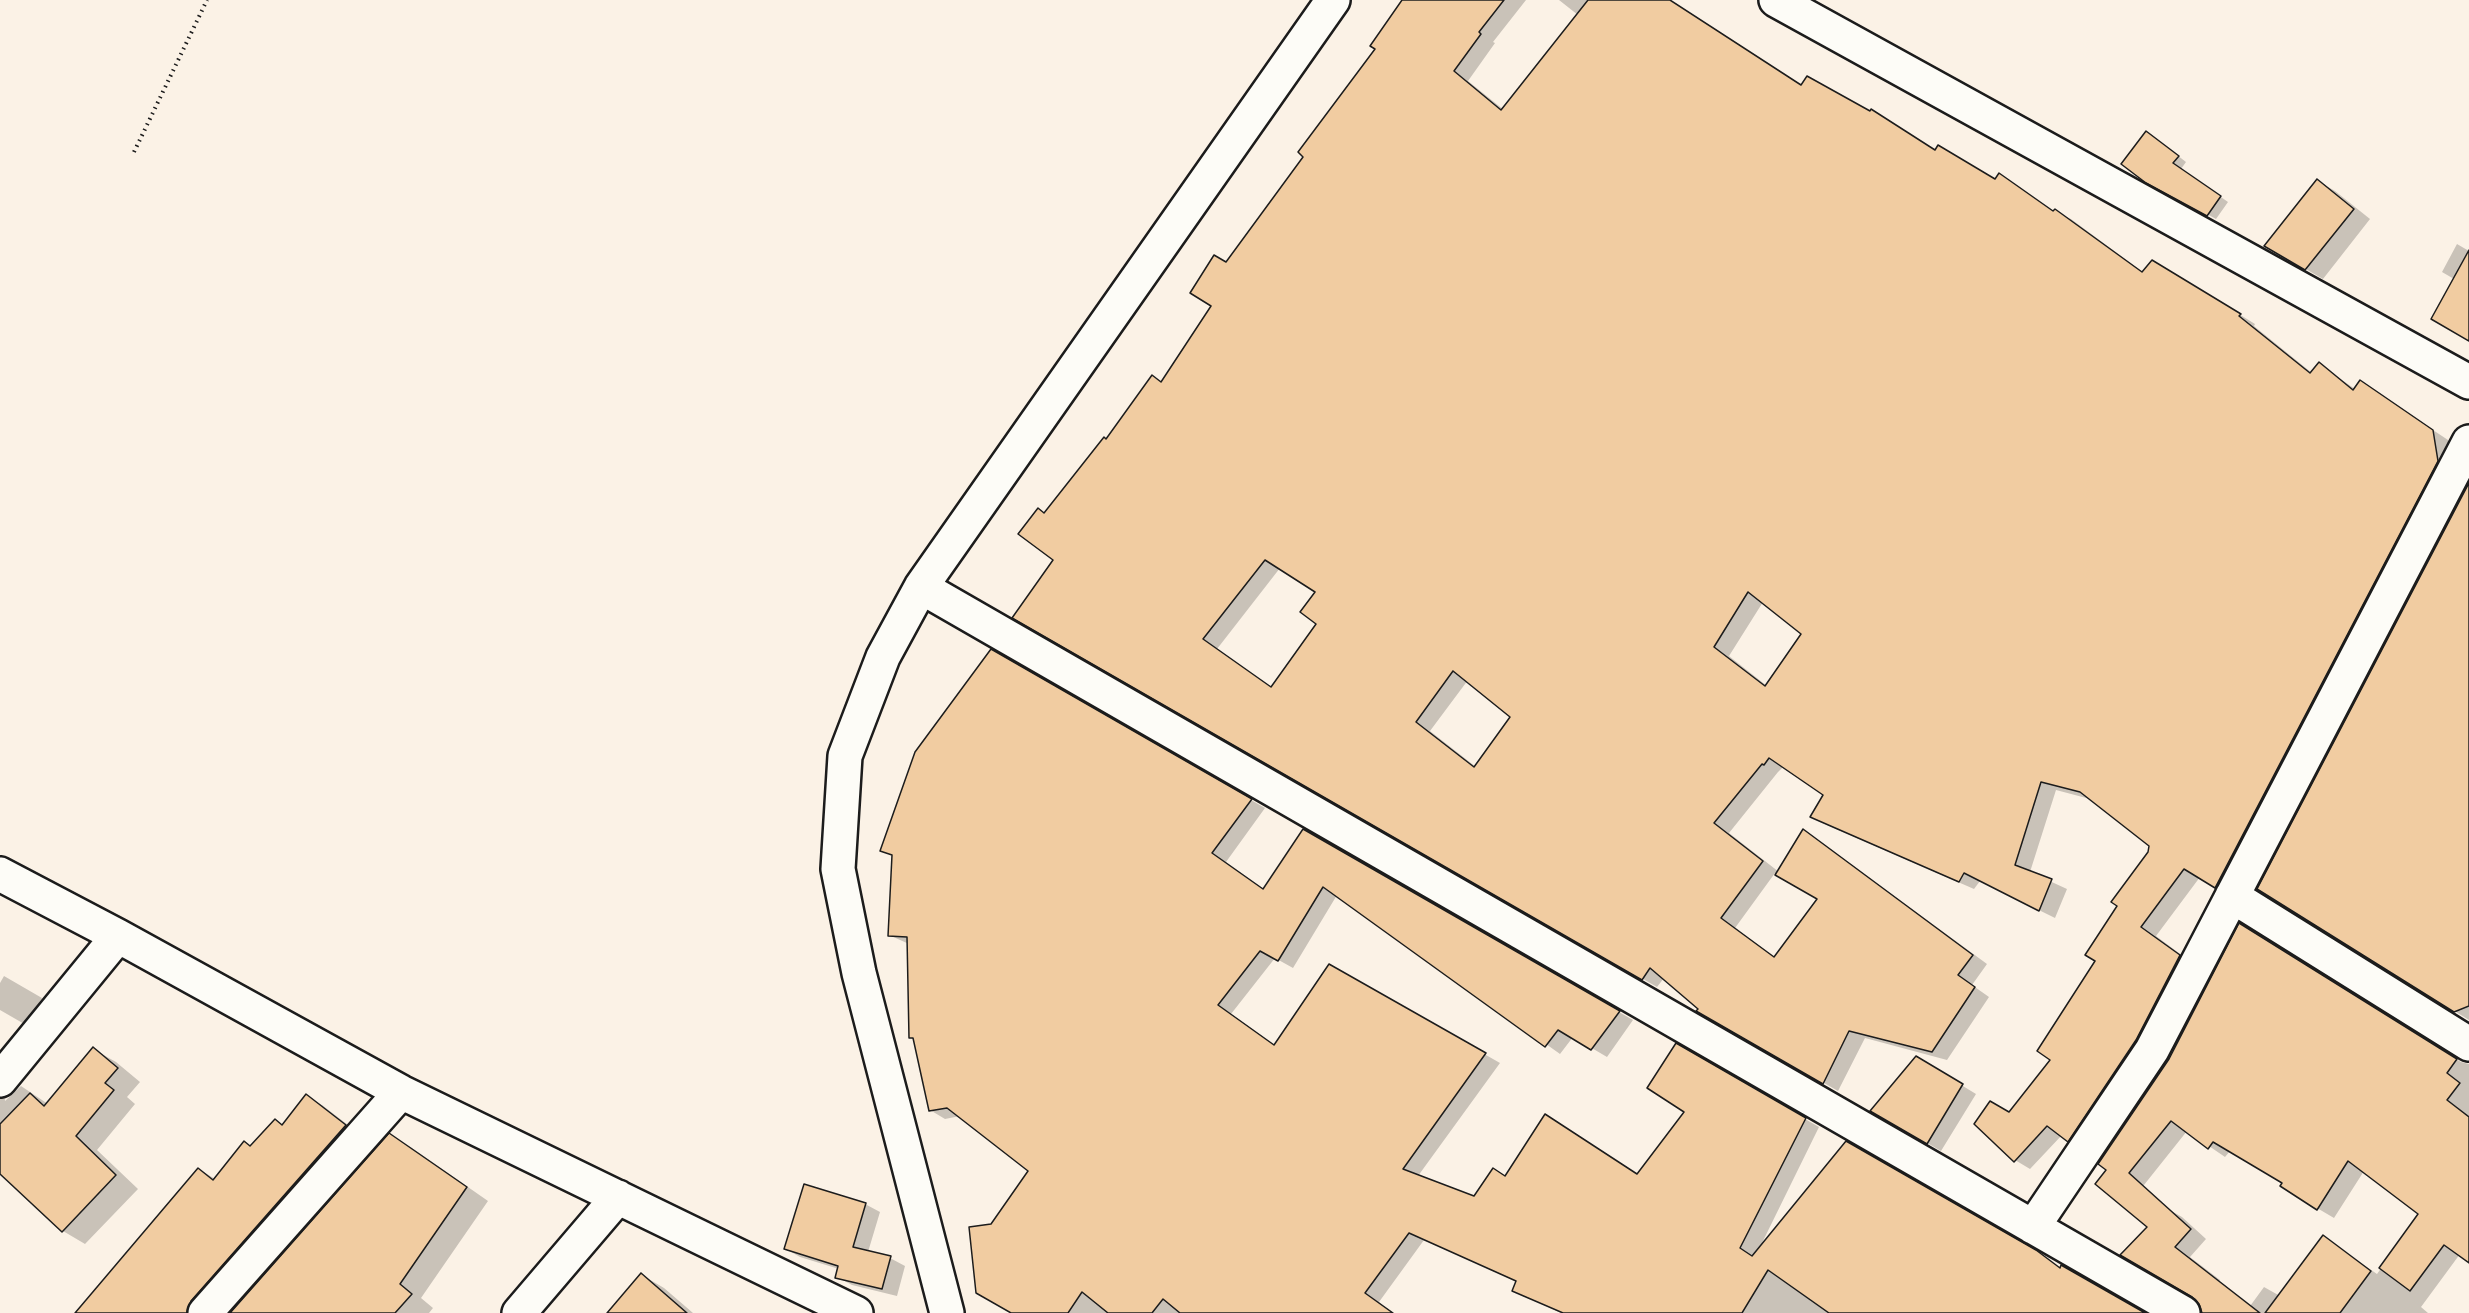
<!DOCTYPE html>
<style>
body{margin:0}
canvas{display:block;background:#fbf2e6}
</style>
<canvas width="2469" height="1313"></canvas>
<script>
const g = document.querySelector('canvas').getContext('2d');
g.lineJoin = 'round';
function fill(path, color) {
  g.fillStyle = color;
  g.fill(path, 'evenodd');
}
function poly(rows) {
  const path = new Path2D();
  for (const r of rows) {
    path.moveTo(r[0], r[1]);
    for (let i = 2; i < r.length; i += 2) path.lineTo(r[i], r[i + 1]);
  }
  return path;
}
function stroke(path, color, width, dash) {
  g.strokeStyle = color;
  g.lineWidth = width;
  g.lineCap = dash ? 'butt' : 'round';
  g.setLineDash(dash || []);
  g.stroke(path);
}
fill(poly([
 [1403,0,1526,0,1493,42,1495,43,1468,81,1504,110,1578,15,1559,0,1668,0,1802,87,1995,181,2014,184,2054,212,2071,219,2144,273,2168,270,2255,324,2254,326,2312,373,2319,364,2355,389,2361,382,2448,440,2453,470,2231,896,2200,877,2156,936,2195,965,2084,1149,2062,1135,2030,1169,2015,1160,2010,1114,2052,1060,2119,906,2151,846,2090,799,2056,790,2030,872,2067,889,2055,918,1980,881,1974,889,1827,825,1812,816,1825,795,1784,766,1778,772,1729,833,1779,872,1803,831,1818,840,1987,964,1972,985,1989,997,1947,1060,1865,1038,1838,1091,1698,1011,1700,1008,1664,978,1657,987,1015,617,1055,560,1046,514,1107,440,1162,383,1213,305,1226,264,1305,156,1377,49],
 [1280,568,1317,592,1318,624,1272,688,1217,649],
 [1763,602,1803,634,1767,686,1729,656],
 [1468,680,1512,717,1476,767,1430,731],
 [1775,873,1819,898,1776,958,1735,928],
 [2155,138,2186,162,2181,169,2228,202,2216,219,2147,181],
 [2318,181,2335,191,2370,219,2323,279,2266,246],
 [2457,244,2469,251,2469,339,2454,279,2442,272],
 [2469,486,2469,1020,2259,889],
 [991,651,1265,808,1226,862,1265,890,1304,831,1633,1020,1607,1057,1573,1037,1560,1054,1337,895,1293,968,1275,958,1231,1014,1275,1045,1330,966,1500,1063,1418,1176,1474,1198,1506,1177,1638,1175,1686,1111,1676,1045,1819,1127,1761,1245,2006,1313,1561,1313,1514,1291,1518,1282,1424,1240,1379,1302,1383,1306,1378,1313,1014,1313,992,1225,1030,1171,960,1116,945,1119,930,1110,915,1040,911,1038,909,944,889,935,894,857,882,850],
 [2256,934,2461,1062,2469,1064,2469,1261,2460,1254,2421,1307,2428,1313,2245,1313,2264,1287,2280,1296,2323,1237,2377,1274,2420,1214,2364,1171,2334,1218,2317,1208,2284,1182,2230,1151,2225,1157,2187,1131,2140,1190,2123,1181],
 [4,976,42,998,26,1025,0,1010,0,983],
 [93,1049,116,1062,140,1082,127,1097,135,1104,97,1150,138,1189,85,1244,63,1231,0,1172,0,1058,5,1101,21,1086,48,1104],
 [1930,1066,1976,1094,1941,1151,1872,1111],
 [306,1096,322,1105,361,1135,205,1313,76,1313,199,1169,215,1179,251,1147,276,1121,284,1126],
 [390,1135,412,1148,488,1201,421,1298,433,1308,429,1313,273,1313],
 [865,1204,880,1212,868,1252,890,1258,905,1266,897,1296,852,1285,837,1277,839,1269,800,1257,786,1249],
 [2166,1208,2182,1217,2206,1239,2190,1257,2220,1280,2206,1303,2123,1255],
 [642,1275,664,1288,693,1313,609,1313]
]), '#0003');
const building = poly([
 [1402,0,1504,0,1479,32,1481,34,1454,71,1501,110,1588,0,1670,0,1801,85,1807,76,1870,111,1871,109,1935,150,1938,145,1995,179,1999,173,2053,211,2055,209,2142,272,2152,260,2241,314,2239,316,2310,373,2319,362,2353,390,2360,380,2433,430,2438,461,2215,888,2184,869,2141,927,2180,955,2136,1040,2068,1142,2047,1126,2014,1162,1974,1124,1990,1101,2009,1112,2050,1060,2037,1051,2095,961,2085,955,2117,906,2111,902,2148,852,2149,846,2080,792,2041,782,2015,865,2052,879,2039,911,1964,873,1959,882,1810,817,1823,795,1769,758,1764,765,1762,764,1714,823,1763,861,1721,918,1774,957,1817,899,1775,875,1803,829,1973,955,1958,975,1975,987,1932,1052,1849,1031,1823,1084,1696,1011,1698,1009,1650,968,1642,980,1012,618,1053,560,1018,534,1038,508,1044,513,1104,437,1106,439,1152,375,1161,382,1211,306,1190,293,1214,255,1226,262,1303,157,1298,152,1375,49,1370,46,1402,0],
 [1265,560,1315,592,1300,612,1316,624,1271,687,1203,639,1265,560],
 [1748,592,1801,634,1765,686,1714,647,1748,592],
 [1453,671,1510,717,1474,767,1416,722,1453,671],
 [2146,131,2179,156,2173,163,2221,196,2207,216,2146,183,2121,164,2146,131],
 [2317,179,2354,209,2305,270,2264,246,2317,179],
 [2469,250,2469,341,2431,319,2469,250],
 [2469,483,2469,1006,2454,1012,2257,889,2469,483],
 [991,649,1252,799,1212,853,1263,889,1303,829,1620,1011,1591,1050,1558,1030,1545,1047,1323,887,1278,961,1260,951,1218,1005,1274,1045,1329,964,1486,1053,1403,1169,1474,1196,1493,1168,1505,1176,1545,1114,1637,1174,1684,1112,1647,1088,1676,1043,1806,1118,1740,1248,1752,1256,1846,1141,2036,1250,2060,1268,2061,1265,2145,1313,1829,1313,1768,1270,1742,1313,1563,1313,1512,1291,1516,1281,1409,1233,1365,1293,1393,1313,1180,1313,1163,1299,1152,1313,1108,1313,1082,1292,1068,1313,1011,1313,976,1293,969,1227,991,1224,1028,1171,947,1108,929,1111,913,1038,909,1038,907,937,888,936,892,855,880,851,915,752,991,649],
 [2239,923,2457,1059,2447,1073,2460,1083,2447,1100,2469,1117,2469,1263,2444,1245,2410,1291,2379,1268,2418,1214,2348,1161,2317,1210,2280,1186,2282,1183,2213,1142,2208,1149,2171,1121,2129,1173,2191,1229,2175,1247,2260,1313,2202,1313,2199,1304,2192,1297,2120,1255,2147,1227,2095,1184,2106,1170,2098,1164,2169,1059,2239,923],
 [93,1047,118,1068,105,1083,114,1090,76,1136,116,1175,62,1232,0,1174,0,1124,30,1093,44,1106,93,1047],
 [1916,1056,1963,1084,1927,1144,1870,1111,1916,1056],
 [306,1094,346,1125,191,1301,187,1313,75,1313,198,1168,213,1180,244,1141,250,1146,275,1119,282,1125,306,1094],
 [389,1133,467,1187,400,1284,412,1294,395,1313,230,1313,389,1133],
 [804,1184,866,1203,853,1247,891,1256,882,1289,835,1278,838,1266,784,1249,804,1184],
 [2323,1235,2371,1271,2340,1313,2265,1313,2323,1235],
 [641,1273,687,1313,607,1313,641,1273]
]);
fill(building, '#f1cca1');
stroke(building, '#1c1c1c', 1.5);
const street = poly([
 [921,587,2183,1313],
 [0,874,118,936,401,1092,856,1313],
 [2232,896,2469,1044],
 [0,1080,118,936],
 [2033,1227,2152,1050,2469,442],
 [205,1313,401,1092],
 [519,1313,618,1197],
 [947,1313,859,973,838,869,845,756,883,657,921,587,1333,0]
]);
const secondary = poly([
 [1776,0,2469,382]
]);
stroke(street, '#1c1c1c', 38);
stroke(secondary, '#1c1c1c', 38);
stroke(poly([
 [134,152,207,0]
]), '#1c1c1c', 4, [1.5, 4.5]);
stroke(street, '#fdfcf7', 33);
stroke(secondary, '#fdfcf7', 33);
</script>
